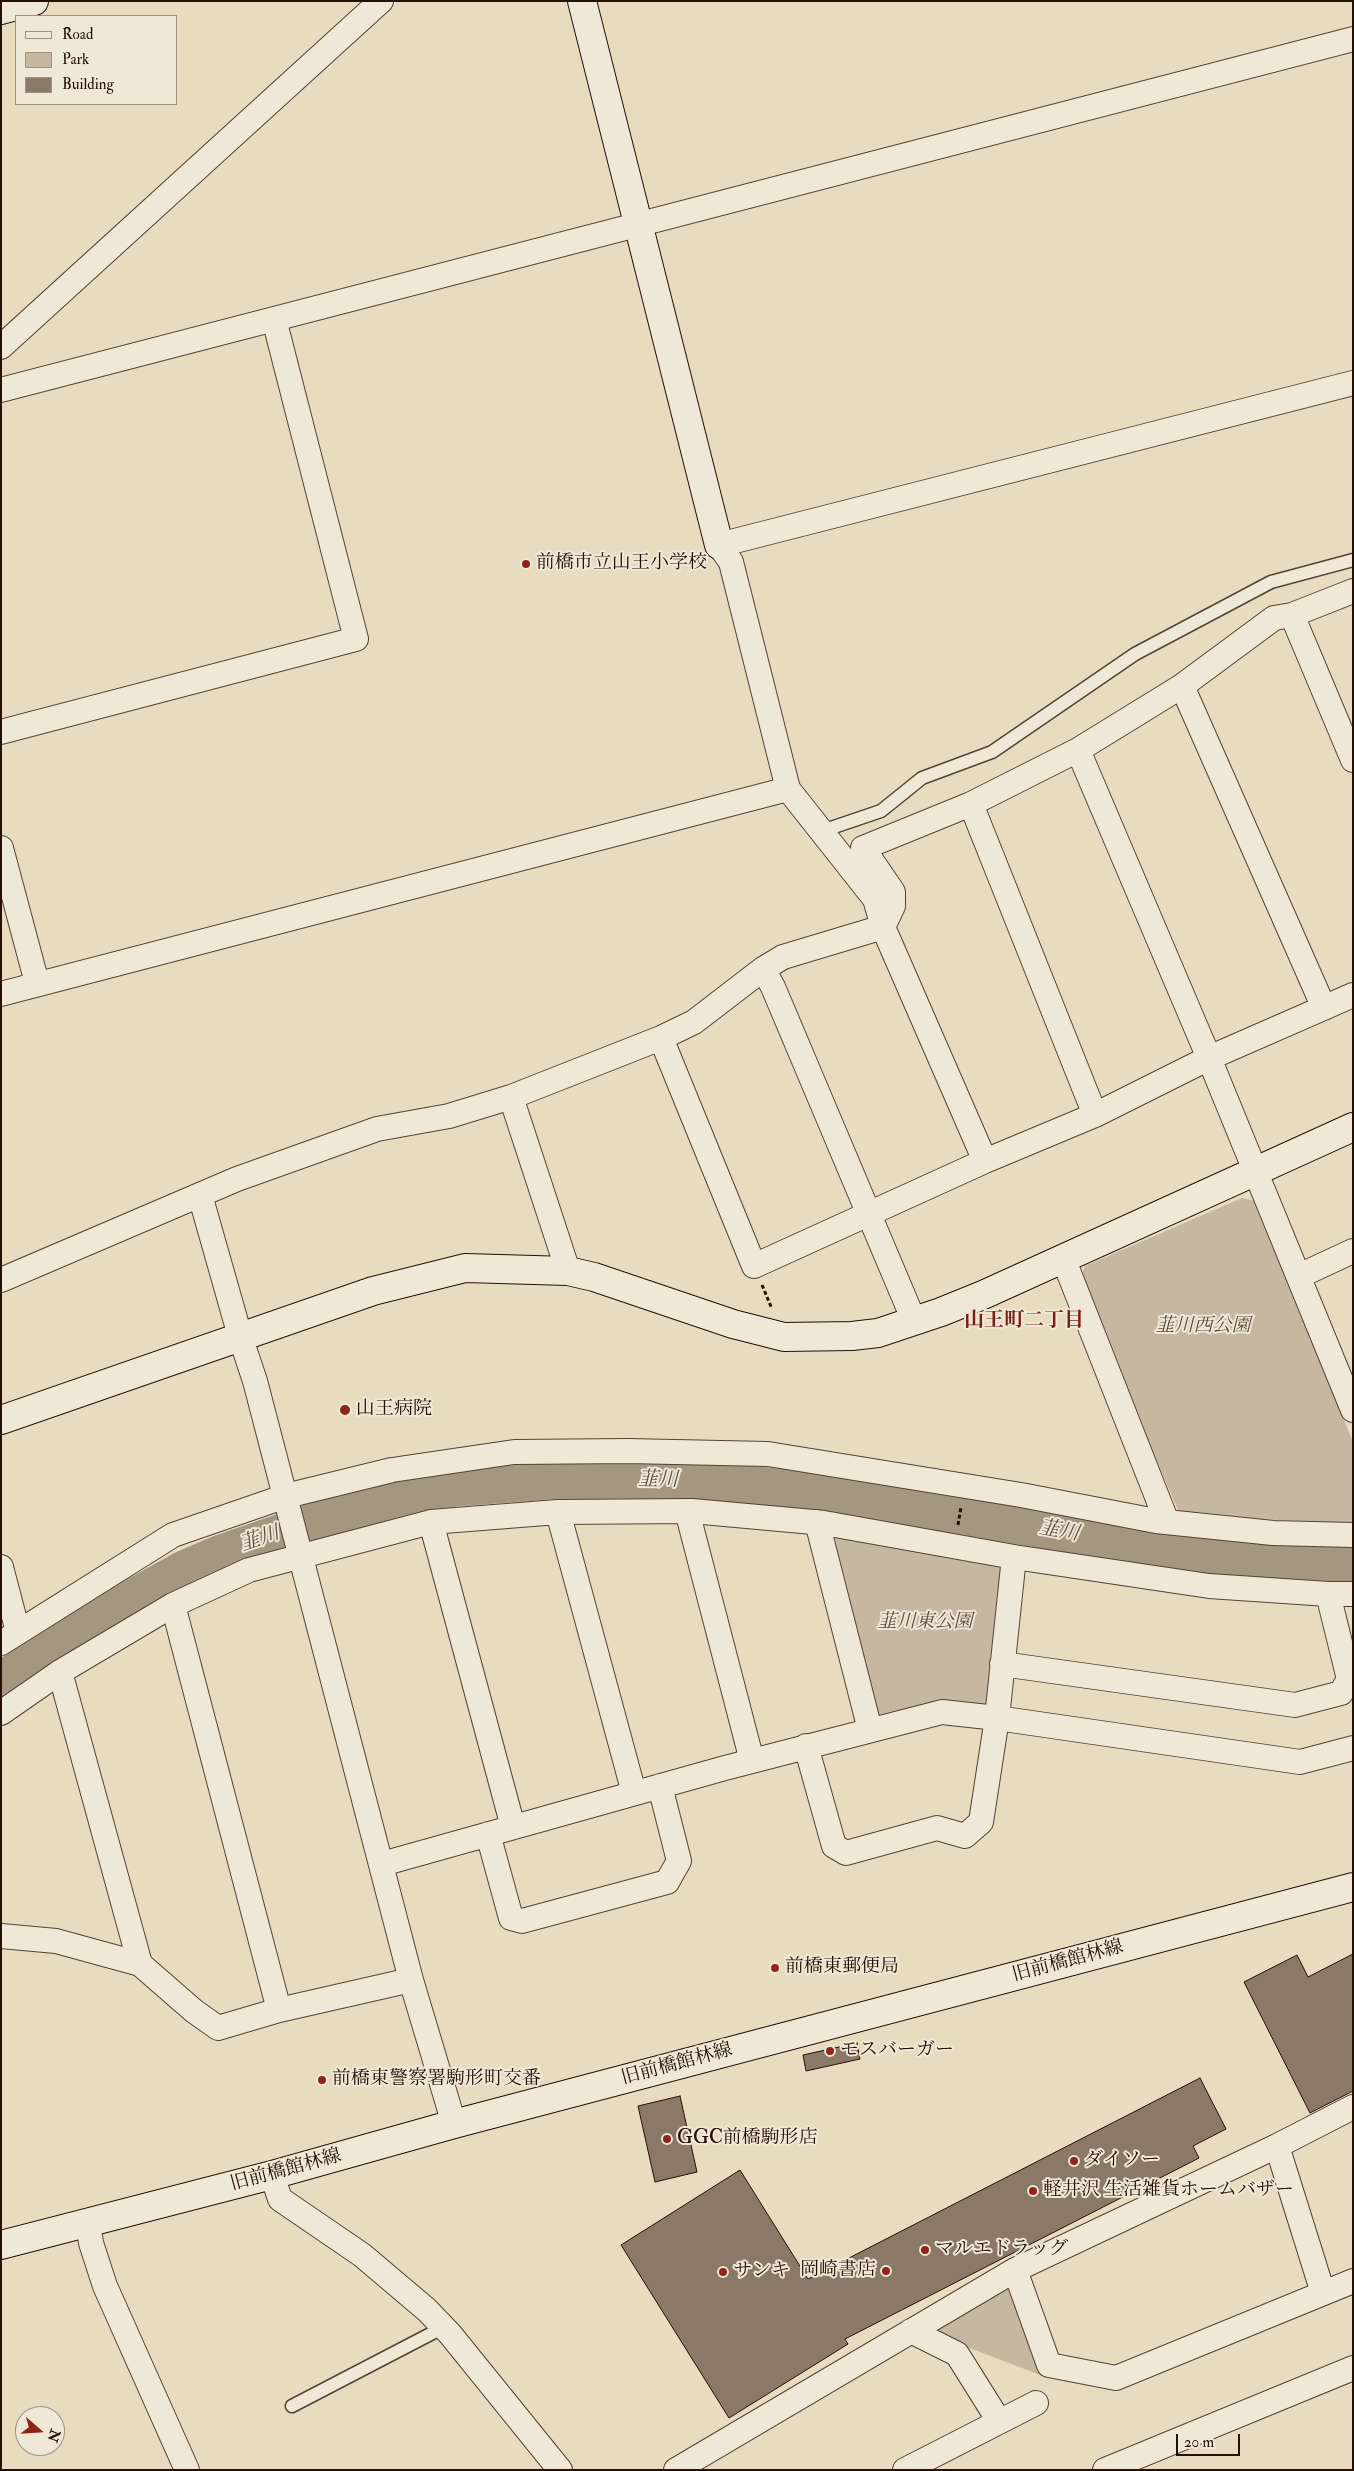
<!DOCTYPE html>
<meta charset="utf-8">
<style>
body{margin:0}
#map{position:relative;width:1354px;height:2471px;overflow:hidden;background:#e7dbc0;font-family:"IM FELL Double Pica",serif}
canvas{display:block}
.frame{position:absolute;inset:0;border:2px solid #260f05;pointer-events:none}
.legend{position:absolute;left:15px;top:15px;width:162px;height:90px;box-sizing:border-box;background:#efe8d6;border:1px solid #9f9182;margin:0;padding:6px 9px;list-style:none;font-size:15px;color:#260f05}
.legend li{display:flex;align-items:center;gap:10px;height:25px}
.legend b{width:25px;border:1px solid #9f9182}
.north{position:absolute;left:15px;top:2406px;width:50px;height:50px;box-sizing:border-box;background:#efe8d6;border:1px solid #9f9182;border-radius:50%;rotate:109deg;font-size:14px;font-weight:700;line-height:20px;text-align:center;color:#260f05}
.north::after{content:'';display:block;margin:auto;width:18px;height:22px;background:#8f2418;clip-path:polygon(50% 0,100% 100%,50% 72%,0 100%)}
.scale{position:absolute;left:1176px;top:2434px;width:64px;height:22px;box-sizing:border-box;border:2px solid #260f05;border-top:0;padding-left:6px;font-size:15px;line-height:18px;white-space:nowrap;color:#260f05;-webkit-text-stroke:4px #efe8d6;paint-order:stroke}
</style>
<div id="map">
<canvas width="1354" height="2471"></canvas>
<div class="frame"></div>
<ul class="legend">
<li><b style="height:6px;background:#efe8d6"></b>Road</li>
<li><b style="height:14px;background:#c6b8a0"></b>Park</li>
<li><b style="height:14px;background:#8a7966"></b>Building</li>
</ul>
<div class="north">N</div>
<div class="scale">20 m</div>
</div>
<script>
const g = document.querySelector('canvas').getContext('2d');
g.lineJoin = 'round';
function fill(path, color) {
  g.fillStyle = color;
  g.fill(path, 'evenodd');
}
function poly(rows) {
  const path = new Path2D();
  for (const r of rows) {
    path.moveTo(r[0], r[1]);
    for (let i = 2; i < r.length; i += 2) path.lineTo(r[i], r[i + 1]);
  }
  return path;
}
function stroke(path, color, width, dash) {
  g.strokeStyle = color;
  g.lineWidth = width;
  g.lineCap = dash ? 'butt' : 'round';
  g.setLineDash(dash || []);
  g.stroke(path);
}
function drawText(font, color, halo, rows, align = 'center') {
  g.font = font + ' "IM FELL Double Pica","Noto Serif JP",serif';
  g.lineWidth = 4;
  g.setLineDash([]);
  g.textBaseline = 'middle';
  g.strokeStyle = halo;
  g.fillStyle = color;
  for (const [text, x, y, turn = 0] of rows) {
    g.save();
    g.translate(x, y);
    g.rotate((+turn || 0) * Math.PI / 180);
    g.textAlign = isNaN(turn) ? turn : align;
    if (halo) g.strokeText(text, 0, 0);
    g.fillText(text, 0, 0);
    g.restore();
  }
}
fill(poly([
 [1242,1198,1255,1201,1353,1442,1353,1524,1186,1515,1178,1510,1079,1281,1085,1266],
 [841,1535,996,1563,1004,1574,986,1704,977,1708,885,1719,872,1711,830,1544],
 [1002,2287,1013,2291,1043,2376,938,2336,937,2326]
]), '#c6b8a0');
stroke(poly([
 [1,1682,53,1645,128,1601,182,1571,219,1555,334,1515,403,1496,455,1487,549,1480,638,1479,718,1482,787,1489,931,1510,1196,1555,1353,1565]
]), '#a59680', 39);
const building = poly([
 [1353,1954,1353,2091,1310,2113,1244,1982,1297,1955,1308,1977,1353,1954],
 [857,2043,860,2059,806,2071,803,2055,857,2043],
 [1200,2078,1226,2129,1193,2146,1199,2158,845,2339,848,2344,729,2418,621,2245,740,2170,808,2279,1200,2078],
 [680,2096,697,2172,655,2182,638,2106,680,2096]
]);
fill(building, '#8a7966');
stroke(building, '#260f05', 1);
const lane = poly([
 [822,831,881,811,922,778,992,752,1135,654,1271,582,1353,560],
 [292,2406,444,2327]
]);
const street = poly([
 [1,347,381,1],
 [1,390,1353,39],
 [1292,615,1353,760],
 [1182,686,1324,1008],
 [1,732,356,639,274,319],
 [1078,750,1209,1058,1353,1410],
 [971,804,1095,1115],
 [1,848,37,983],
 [763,969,773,987,914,1321],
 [1,994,788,789],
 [661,1038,754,1266,985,1161,1095,1115,1209,1058,1353,995],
 [511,1097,568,1271],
 [985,1161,883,927,875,899,788,789,731,562,719,545,1353,383],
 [200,1195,240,1336,255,1381,411,1980,454,2124],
 [1063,1258,1167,1522],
 [1299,1276,1353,1251],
 [1,1280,237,1179,377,1129,449,1116,511,1097,661,1038,694,1022,763,969,783,957,883,927,893,906,893,892,863,848,971,804,1078,750,1182,686,1274,618,1292,615,1353,591],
 [687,1511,752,1761],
 [558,1512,634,1793],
 [431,1522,513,1827],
 [817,1522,870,1730],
 [1,1567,18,1632],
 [173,1605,279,2010],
 [1,1643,173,1535,286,1496,392,1470,514,1452,628,1451,768,1454,1021,1495,1156,1521,1273,1533,1353,1535],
 [1002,1664,1295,1705,1341,1693,1349,1679,1328,1594],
 [60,1672,140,1964],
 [1,1713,60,1672,173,1605,249,1570,431,1522,558,1512,692,1511,824,1523,1014,1557,1209,1586,1328,1594,1353,1594],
 [806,1746,834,1846,846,1853,937,1828,965,1836,981,1822,997,1718,1014,1557],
 [488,1834,511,1918,522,1921,667,1882,679,1861,660,1786],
 [382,1864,725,1768,942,1712,997,1718,1300,1762,1353,1748],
 [1,1936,56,1941,140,1964,194,2011,218,2028,279,2010,411,1980],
 [1277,2146,1323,2293],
 [272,2175,280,2199,362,2255,427,2310,450,2334,560,2470],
 [88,2222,91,2243,105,2286,187,2470],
 [1015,2270,1049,2365,1116,2378,1353,2281],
 [911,2331,957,2354,999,2421],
 [676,2470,1015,2270,1277,2146,1353,2107],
 [905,2470,1036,2403],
 [1105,2470,1353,2368]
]);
const secondary = poly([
 [582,1,719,545],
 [1,10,34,1],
 [1,1420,373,1291,465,1268,568,1271,594,1277,733,1324,784,1337,852,1336,878,1333,941,1312,983,1295,1353,1127],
 [1,2245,272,2175,454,2124,1353,1887]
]);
stroke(lane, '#564234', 15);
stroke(street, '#564234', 26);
stroke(secondary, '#260f05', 30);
stroke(poly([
 [762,1285,772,1309],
 [958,1525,961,1507]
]), '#260f05', 3, [4, 2.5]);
stroke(lane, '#efe8d6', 12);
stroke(street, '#efe8d6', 24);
stroke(secondary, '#efe8d6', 28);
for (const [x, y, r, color] of [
 [526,564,5,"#8f2418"],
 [345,1410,6,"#8f2418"],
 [775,1968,5,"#8f2418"],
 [830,2051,5,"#8f2418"],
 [322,2080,5,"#8f2418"],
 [667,2139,5,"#8f2418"],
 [1074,2161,5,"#8f2418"],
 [1033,2191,5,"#8f2418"],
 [925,2250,5,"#8f2418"],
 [886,2271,5,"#8f2418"],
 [723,2272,5,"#8f2418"]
]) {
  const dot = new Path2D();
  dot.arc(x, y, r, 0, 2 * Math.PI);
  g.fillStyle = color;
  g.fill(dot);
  stroke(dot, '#efe8d6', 2);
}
drawText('19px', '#260f05', '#efe8d6', [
 ["前橋市立山王小学校",536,564],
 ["山王病院",356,1410],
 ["前橋東郵便局",785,1968],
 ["モスバーガー",840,2051],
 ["前橋東警察署駒形町交番",332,2080],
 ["GGC前橋駒形店",677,2139],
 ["ダイソー",1084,2161],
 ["軽井沢 生活雑貨ホームバザー",1043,2191],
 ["マルエドラッグ",935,2250],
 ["岡崎書店",876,2271,"right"],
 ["サンキ",733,2272]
], 'left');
drawText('italic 19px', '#5e4a3b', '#efe8d6', [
 ["韮川西公園",1203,1327],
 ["韮川東公園",925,1623]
]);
drawText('19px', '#260f05', '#efe8d6', [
 ["旧前橋館林線",1068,1962,-15],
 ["旧前橋館林線",677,2065,-15],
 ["旧前橋館林線",286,2171,-15]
]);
drawText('bold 20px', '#7a1f14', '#efe8d6', [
 ["山王町二丁目",1024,1322]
]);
drawText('italic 20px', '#5f4c3c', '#efe8d6', [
 ["韮川",658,1481,1],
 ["韮川",1059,1532,10],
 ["韮川",260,1540,-19]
]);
</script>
